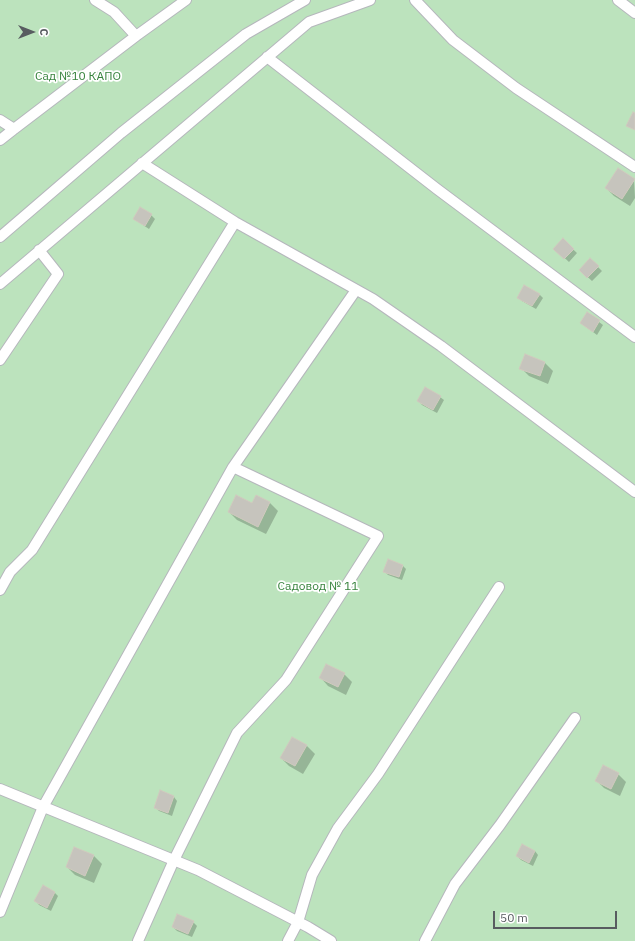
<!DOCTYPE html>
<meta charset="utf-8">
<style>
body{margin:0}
#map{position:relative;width:635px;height:941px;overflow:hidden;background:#ebe9df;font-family:"IBM Plex Sans",sans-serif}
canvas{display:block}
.north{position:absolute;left:12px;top:12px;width:40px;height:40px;-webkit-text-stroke:3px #fff;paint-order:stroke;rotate:90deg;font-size:11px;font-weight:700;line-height:16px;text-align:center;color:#585c60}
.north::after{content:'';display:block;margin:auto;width:14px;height:18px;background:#585c60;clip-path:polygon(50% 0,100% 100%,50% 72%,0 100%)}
.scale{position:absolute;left:493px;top:911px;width:124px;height:18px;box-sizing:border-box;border:2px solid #585c60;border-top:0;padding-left:5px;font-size:12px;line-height:14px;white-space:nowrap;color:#585c60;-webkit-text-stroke:3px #fff;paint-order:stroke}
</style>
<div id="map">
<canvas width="635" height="941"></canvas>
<div class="north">С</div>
<div class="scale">50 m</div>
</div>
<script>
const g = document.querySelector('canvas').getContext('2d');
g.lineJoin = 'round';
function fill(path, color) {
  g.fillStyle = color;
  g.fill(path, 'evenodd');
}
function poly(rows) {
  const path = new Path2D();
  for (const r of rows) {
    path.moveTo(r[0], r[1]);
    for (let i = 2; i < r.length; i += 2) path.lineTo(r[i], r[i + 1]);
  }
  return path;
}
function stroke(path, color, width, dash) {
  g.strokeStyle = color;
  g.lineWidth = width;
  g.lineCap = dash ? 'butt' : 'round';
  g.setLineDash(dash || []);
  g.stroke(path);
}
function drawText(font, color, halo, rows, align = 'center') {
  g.font = font + ' "IBM Plex Sans",sans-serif';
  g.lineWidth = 3.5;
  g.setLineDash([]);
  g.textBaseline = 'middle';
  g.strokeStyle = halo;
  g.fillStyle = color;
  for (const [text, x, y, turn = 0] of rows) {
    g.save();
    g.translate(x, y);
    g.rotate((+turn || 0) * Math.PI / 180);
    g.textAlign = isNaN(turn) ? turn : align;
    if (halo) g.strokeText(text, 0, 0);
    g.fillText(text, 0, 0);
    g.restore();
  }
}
fill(poly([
 [0,0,635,0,635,941,0,941]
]), '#bce3bd');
fill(poly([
 [634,179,635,198,630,206,614,196,606,188],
 [151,215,155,219,149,229,134,219],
 [563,240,577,253,569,262,555,249],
 [590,259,602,271,592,281,580,270],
 [539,294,543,298,536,309,522,301,518,297],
 [587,313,603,325,597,335,581,323],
 [525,355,545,363,553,371,548,384,529,376,521,368],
 [440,397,444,400,437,413,422,405,419,401],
 [256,496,270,503,278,511,266,534,237,520,229,512,252,504],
 [402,565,406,569,402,580,388,575,384,571],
 [344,674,352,682,346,695,328,686,321,678],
 [293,738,307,746,315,754,303,774,289,766,281,758],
 [618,774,626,782,620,796,604,788,596,780],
 [174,797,177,801,172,816,159,811,155,807],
 [75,848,94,856,102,864,94,883,75,875,67,867],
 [535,851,538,855,533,866,521,860,517,856],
 [54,892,58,896,51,911,39,905,36,901],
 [193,922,197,926,192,937,177,931,173,927]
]), '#0003');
const building = poly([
 [633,112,635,113,635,130,626,126,633,112],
 [618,168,635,179,622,199,605,188,618,168],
 [140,207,152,214,145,226,133,219,140,207],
 [563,238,574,249,564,259,553,249,563,238],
 [590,258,599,266,587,278,579,270,590,258],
 [524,285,540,294,532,306,517,298,524,285],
 [587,312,600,320,593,332,580,323,587,312],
 [525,354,545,362,540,376,519,369,525,354],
 [425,387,441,396,433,410,417,401,425,387],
 [236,495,252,503,256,495,270,502,258,527,228,512,236,495],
 [388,559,403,565,399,577,383,572,388,559],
 [326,664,345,673,338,687,319,678,326,664],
 [292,737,307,745,295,766,280,758,292,737],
 [603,765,619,773,611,789,595,781,603,765],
 [160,790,174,796,168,813,154,808,160,790],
 [522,844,535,851,529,863,516,856,522,844],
 [74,847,94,855,85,876,66,867,74,847],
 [43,885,55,892,47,908,34,901,43,885],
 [177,914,194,921,188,934,172,927,177,914]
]);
fill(building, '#c6c4bd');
stroke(building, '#d0cbbe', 1);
const lane = poly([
 [95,0,114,12,136,36],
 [415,0,453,40,516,88,635,167],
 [618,0,635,13],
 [267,57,437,189,635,337],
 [0,120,14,129],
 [0,140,14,129,136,36,186,0],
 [142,163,235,222,373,299,441,346,635,492],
 [0,237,121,133,246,34,305,0],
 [0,284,309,22,370,0],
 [0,360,58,274,39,250],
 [0,590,10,572,32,550,235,222],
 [0,789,198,870,308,927,331,941],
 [0,912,43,807,233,467,356,290],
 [138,941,174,860,237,733,286,680,378,536,233,467],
 [288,941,298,922,312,875,338,828,378,774,499,587],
 [425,941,455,884,500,825,575,718]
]);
stroke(lane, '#b5b7bc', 12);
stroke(lane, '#fff', 10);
drawText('12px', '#36823c', '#fff', [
 ["Сад №10 КАПО",78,77],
 ["Садовод № 11",318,587]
]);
</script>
